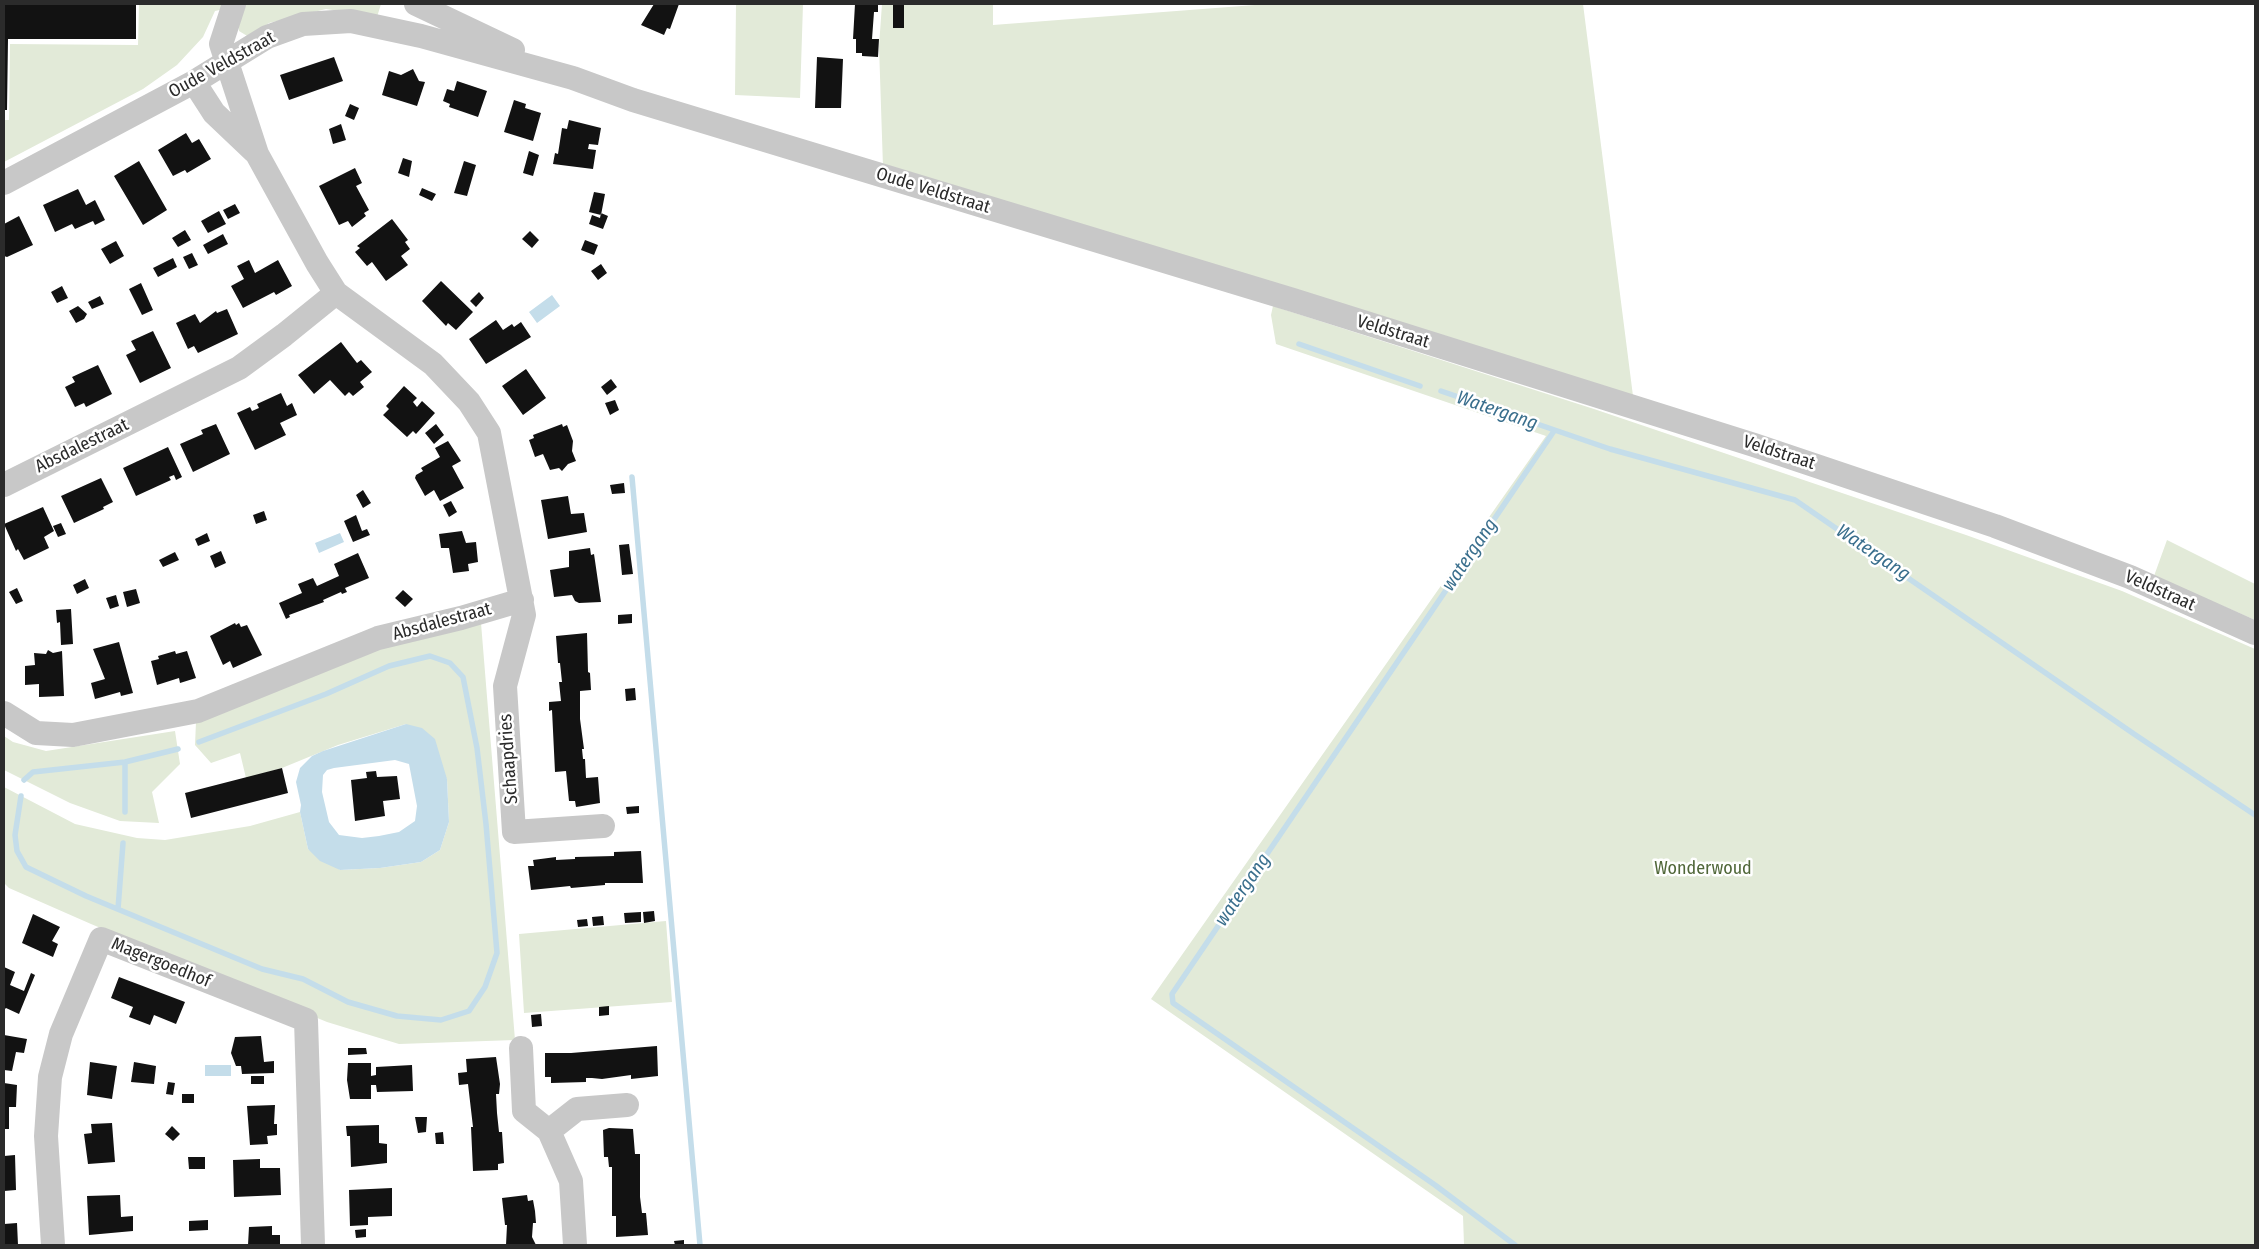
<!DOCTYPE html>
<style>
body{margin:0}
#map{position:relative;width:2259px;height:1249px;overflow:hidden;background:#fff;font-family:"Fira Sans Condensed",sans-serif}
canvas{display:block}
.frame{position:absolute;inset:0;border:5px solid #2b2b2b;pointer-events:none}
</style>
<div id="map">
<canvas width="2259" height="1249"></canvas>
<div class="frame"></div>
</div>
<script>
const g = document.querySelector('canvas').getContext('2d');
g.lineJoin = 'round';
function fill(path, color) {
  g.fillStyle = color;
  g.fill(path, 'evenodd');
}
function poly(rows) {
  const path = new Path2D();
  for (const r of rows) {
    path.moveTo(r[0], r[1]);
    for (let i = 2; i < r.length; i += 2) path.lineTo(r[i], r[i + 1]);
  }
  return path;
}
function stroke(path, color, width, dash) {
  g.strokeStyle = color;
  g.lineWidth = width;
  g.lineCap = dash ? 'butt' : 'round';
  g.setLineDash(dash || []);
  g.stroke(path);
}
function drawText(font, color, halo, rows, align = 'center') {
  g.font = font + ' "Fira Sans Condensed",sans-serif';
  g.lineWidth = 5;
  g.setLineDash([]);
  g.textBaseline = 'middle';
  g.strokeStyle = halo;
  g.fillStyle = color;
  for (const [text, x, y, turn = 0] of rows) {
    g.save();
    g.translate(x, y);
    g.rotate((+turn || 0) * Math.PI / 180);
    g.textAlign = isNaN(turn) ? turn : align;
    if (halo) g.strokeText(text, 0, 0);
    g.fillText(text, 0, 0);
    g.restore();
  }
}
fill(poly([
 [139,4,381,4,377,17,326,9,269,23,249,37,239,31,238,21,243,5,215,11,203,37,177,65,143,89,4,162,4,120,9,120,10,44,138,45],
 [736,4,803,4,800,98,735,95],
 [882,4,993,4,993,25,1268,4,1583,4,1633,396,883,167,879,46],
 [1273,306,1594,409,1966,535,2122,591,2255,649,2255,1245,1464,1245,1463,1216,1151,999,1546,436,1276,344,1271,315],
 [2167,540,2255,584,2255,620,2154,576],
 [481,623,515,1040,399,1044,327,1022,91,924,9,888,5,884,4,787,75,824,137,838,165,840,250,826,300,812,308,849,340,870,380,868,421,862,440,850,449,822,447,779,406,724,338,745,282,768,246,778,240,753,211,763,195,745,196,722,395,640],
 [175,731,180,764,152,792,159,823,120,821,70,803,4,770,4,736,13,742,46,751],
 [666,921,672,1002,524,1013,519,934]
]), '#e2ead8');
fill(poly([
 [552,295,560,306,537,323,529,312],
 [340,533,344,542,319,553,315,543],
 [406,724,422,728,435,739,447,779,449,822,440,850,421,862,380,868,340,870,320,861,308,849,300,812,301,805,296,782,300,768,312,756,323,751],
 [395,760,409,764,417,806,415,821,399,832,379,836,362,838,339,835,329,822,322,792,323,775,327,770,334,768],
 [205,1065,231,1065,231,1076,205,1076]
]), '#c4ddea');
stroke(poly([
 [1299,344,1420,386],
 [1441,391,1610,449,1795,500,2134,734,2255,815],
 [632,477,700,1245],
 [24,780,33,772,125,762,178,749],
 [21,796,15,835,17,851,26,867,86,896,262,969,303,979,348,1002,397,1016,441,1020,469,1011,485,987,497,953,486,824,477,748,463,677,450,663,430,656,389,666,326,694,199,742],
 [125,812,125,762],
 [118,909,123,843],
 [1515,1245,1435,1185,1173,1003,1172,994,1554,431]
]), '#c4ddea', 5.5);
fill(poly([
 [4,4,136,4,136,39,8,39,7,110,4,110],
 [654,4,679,4,670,29,667,28,664,35,641,25],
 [855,4,878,4,878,12,874,12,872,39,879,39,878,57,862,56,862,53,856,53,856,39,853,39],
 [893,4,904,4,904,28,893,28],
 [334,57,343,81,289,100,280,75],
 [817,57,843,59,841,108,815,108],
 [413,69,419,81,425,82,417,106,382,95,389,71,401,75],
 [457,81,487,91,478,117,449,107,450,104,443,101,447,89,454,91],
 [514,100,526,104,525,108,541,113,533,141,504,132],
 [350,104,359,108,354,120,345,116],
 [569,120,601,128,598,145,589,144,588,149,596,150,593,169,553,164,555,153,558,154,562,128,567,129],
 [341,124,346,140,333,144,329,129],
 [186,133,192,143,199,139,211,159,187,173,185,170,173,176,158,150],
 [529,151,539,155,533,176,523,173],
 [403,158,412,161,409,177,398,173],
 [139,161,167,210,143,225,114,176],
 [464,161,476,165,467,196,454,193],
 [355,168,362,183,356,186,369,210,364,213,366,216,352,227,348,221,339,225,319,186],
 [422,188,436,194,432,201,419,195],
 [78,189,86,205,95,200,105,220,95,225,93,221,75,229,72,224,55,232,43,205],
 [594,192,605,194,601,215,589,212],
 [235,204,240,213,228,219,223,210],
 [219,211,226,224,208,233,201,221],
 [601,213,608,216,603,229,589,224,592,215,600,218],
 [19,216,33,245,7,257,4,256,4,224],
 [392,219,408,240,405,242,410,249,401,256,408,265,386,281,372,262,367,266,355,252,360,248,357,246],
 [185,230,191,240,178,247,172,238],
 [530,231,539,240,532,248,522,239],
 [223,234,228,244,208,254,203,245],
 [585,240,598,245,594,255,581,250],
 [116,241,124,256,110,264,101,249],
 [192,253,198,265,189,269,183,257],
 [173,258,177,267,158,277,153,268],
 [249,260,255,273,278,260,292,286,276,295,274,292,243,308,231,286,244,279,237,266],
 [601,264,607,273,598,280,591,271],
 [441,281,473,312,456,330,448,323,446,326,422,301],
 [141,283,153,310,142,315,129,289],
 [62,286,68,298,57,303,51,292],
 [479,292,484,298,476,307,470,301],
 [100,296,104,304,92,309,88,302],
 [78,306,87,314,84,319,76,323,69,311],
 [227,309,238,334,198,353,194,346,188,349,176,323,195,314,200,323,216,311,217,313],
 [496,320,503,330,512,324,514,327,521,322,531,337,486,364,469,339],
 [153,331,171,368,140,383,126,355,136,350,131,341],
 [341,342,357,363,361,360,372,372,360,382,364,387,353,396,349,392,345,396,330,380,314,394,298,375],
 [98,365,112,394,86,407,84,403,75,407,65,387,75,382,72,377],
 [526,369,546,398,523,415,502,386],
 [611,379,617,387,607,395,601,387],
 [404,386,417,398,413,402,417,407,422,401,435,413,416,434,413,431,407,437,383,415,389,409,386,406],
 [281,393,287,406,292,403,297,415,280,423,286,435,255,450,237,413,250,407,252,411,259,408,257,404],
 [615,400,619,410,610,415,605,403],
 [216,424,230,454,193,472,180,444,203,434,201,430],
 [436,424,444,435,434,444,425,433],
 [562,424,563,427,567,425,573,441,572,451,576,461,568,464,562,471,559,468,550,470,543,454,535,457,529,440,534,438,533,435],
 [448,441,461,461,452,466,464,488,440,501,434,490,425,496,415,478,416,475,423,471,421,468,440,457,435,448],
 [168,447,182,477,176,480,174,475,169,477,171,480,136,496,123,468],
 [101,478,113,502,103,507,104,509,74,523,61,496],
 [624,483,625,493,612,494,610,485],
 [363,490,371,503,363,508,356,495],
 [568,496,571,514,584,513,587,532,548,539,541,500],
 [451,501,457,512,449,517,443,505],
 [43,507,54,531,44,537,49,548,24,560,18,549,16,551,4,524],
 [264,511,267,520,256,524,253,515],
 [356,515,362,531,367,529,370,535,353,542,344,521],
 [61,523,66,534,58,537,53,526],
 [462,531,466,543,476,542,478,562,468,564,469,571,453,573,449,548,441,548,439,534],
 [207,533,210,541,198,546,195,539],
 [629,544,633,574,622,575,619,545],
 [590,548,591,555,594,554,601,602,579,603,575,601,572,595,554,597,550,570,569,567,569,551],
 [221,551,226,563,215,568,210,556],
 [175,552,179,560,163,567,159,560],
 [358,553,369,578,345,588,347,592,342,594,341,592,323,600,324,602,289,615,290,617,286,619,279,603,302,593,298,584,313,578,317,586,339,576,334,564],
 [85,579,89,588,77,594,73,585],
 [17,588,23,601,16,604,9,592],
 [136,589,140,603,127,607,123,592],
 [403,590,413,599,405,607,395,598],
 [116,595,119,606,110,609,106,598],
 [71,609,73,644,61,645,60,622,57,623,56,610],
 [632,614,632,623,618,624,618,615],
 [235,623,236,625,239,623,241,627,247,625,262,655,233,668,230,661,223,665,210,636],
 [587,633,588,672,590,673,591,690,580,691,580,719,584,749,582,749,583,759,585,759,586,778,598,777,600,803,576,807,575,801,569,801,566,771,555,772,552,710,549,711,549,702,561,701,559,682,562,682,560,663,558,663,556,636],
 [119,642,133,693,121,696,120,692,95,699,91,683,105,679,93,649],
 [48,650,53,653,62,651,64,696,39,697,39,684,25,685,25,666,35,665,34,653,46,654],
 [175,651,176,654,187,651,196,678,180,683,179,678,157,685,151,661,159,659,158,656],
 [635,688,636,700,626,701,625,689],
 [282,768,288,793,191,818,185,793],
 [376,771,377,777,397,776,400,799,383,801,385,816,355,821,351,780,367,778,366,772],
 [639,806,639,813,627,814,626,807],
 [641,851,643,883,605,883,605,885,571,888,570,886,531,890,528,866,534,866,533,860,556,857,556,860,575,859,575,857,614,856,614,852],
 [654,911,655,921,644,923,643,912],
 [641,912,641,922,625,923,624,913],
 [33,914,60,927,52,941,58,944,53,957,22,943],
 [603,916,604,925,593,926,592,917],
 [587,919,588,926,578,927,577,920],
 [4,967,15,972,10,985,24,991,31,973,35,975,19,1014,6,1008,4,1010],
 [119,977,185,1002,176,1024,154,1015,150,1025,129,1017,133,1007,111,998],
 [609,1006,609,1015,599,1016,599,1007],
 [541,1014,542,1026,532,1027,531,1015],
 [4,1035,27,1039,24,1053,16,1052,12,1071,4,1070],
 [261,1036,264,1062,274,1061,274,1073,242,1074,241,1066,236,1066,231,1053,235,1037],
 [657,1046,658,1076,631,1079,631,1075,602,1079,592,1078,586,1078,586,1082,551,1083,551,1077,545,1077,545,1053,571,1053],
 [348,1048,366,1048,367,1054,348,1055],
 [496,1057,500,1084,499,1094,496,1094,497,1113,499,1132,502,1132,504,1163,498,1164,498,1170,473,1171,471,1127,473,1127,468,1084,459,1085,458,1073,467,1072,466,1059],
 [90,1062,117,1066,112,1099,87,1095],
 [134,1062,156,1066,154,1084,131,1082],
 [348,1063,371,1063,371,1076,376,1075,376,1067,412,1065,413,1091,377,1092,376,1085,371,1085,371,1099,350,1099,347,1080],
 [251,1076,264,1076,264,1084,251,1084],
 [168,1082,175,1083,173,1095,166,1094],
 [4,1083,17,1085,16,1107,9,1107,9,1129,4,1129],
 [182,1094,194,1094,194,1103,182,1103],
 [275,1105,274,1124,277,1124,277,1135,267,1136,268,1144,250,1145,247,1106],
 [415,1117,427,1117,426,1132,418,1133],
 [112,1123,115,1162,88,1164,84,1134,92,1133,91,1124],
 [379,1125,379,1143,387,1144,387,1163,351,1167,350,1136,347,1136,346,1126],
 [172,1126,180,1134,173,1141,165,1134],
 [609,1128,633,1129,635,1154,640,1154,640,1197,642,1213,646,1213,648,1235,616,1237,616,1216,612,1216,612,1167,609,1167,608,1157,604,1157,603,1130],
 [443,1132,444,1144,436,1144,435,1133],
 [15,1155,16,1190,4,1191,4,1156],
 [188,1157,205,1157,205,1169,189,1169],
 [260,1159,260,1168,280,1168,281,1195,234,1197,233,1160],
 [392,1188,392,1216,368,1217,368,1225,350,1226,349,1190],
 [120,1195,121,1217,133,1216,133,1231,89,1235,87,1196],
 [527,1195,528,1201,533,1200,535,1211,536,1223,533,1223,532,1237,536,1245,506,1245,507,1225,505,1225,502,1198],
 [208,1220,208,1230,189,1231,189,1221],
 [17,1223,18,1245,4,1245,4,1224],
 [272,1226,272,1235,280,1235,280,1245,248,1245,249,1227],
 [366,1229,366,1237,356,1238,355,1230],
 [684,1240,684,1245,675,1245,674,1241]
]), '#121212');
stroke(poly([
 [234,4,221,44,257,154,317,263,336,293,433,364,469,402,489,433,524,615,505,686,514,832,603,826],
 [416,4,513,50],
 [194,82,214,113,254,151],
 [4,183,194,82,267,37,303,24,351,21,421,36,573,78,633,100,1293,300,1754,445,1995,526,2130,577,2255,633],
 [4,485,239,368,284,335,336,293],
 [4,713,36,733,73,735,198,711,378,638,461,618,522,600],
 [521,1048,524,1111,549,1131,571,1181,575,1245],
 [549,1131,577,1109,627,1105],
 [53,1245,46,1136,50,1077,61,1034,101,939,306,1020,313,1245]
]), '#c8c8c8', 24);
drawText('18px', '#2b2b2b', '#fff', [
 ["Oude Veldstraat",222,65,-29],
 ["Oude Veldstraat",933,191,17],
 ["Veldstraat",1393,332,17],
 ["Absdalestraat",82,446,-26],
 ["Veldstraat",1779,453,18],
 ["Veldstraat",2160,591,24],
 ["Absdalestraat",442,622,-15],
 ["Schaapdries",509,759,-94],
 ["Magergoedhof",161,963,22]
]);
drawText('18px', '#506739', '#fff', [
 ["Wonderwoud",1703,869]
]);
drawText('italic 19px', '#3a6f8d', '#fff', [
 ["Watergang",1497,411,19],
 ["Watergang",1873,553,34],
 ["watergang",1470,555,-56],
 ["watergang",1243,890,-56]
]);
</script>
